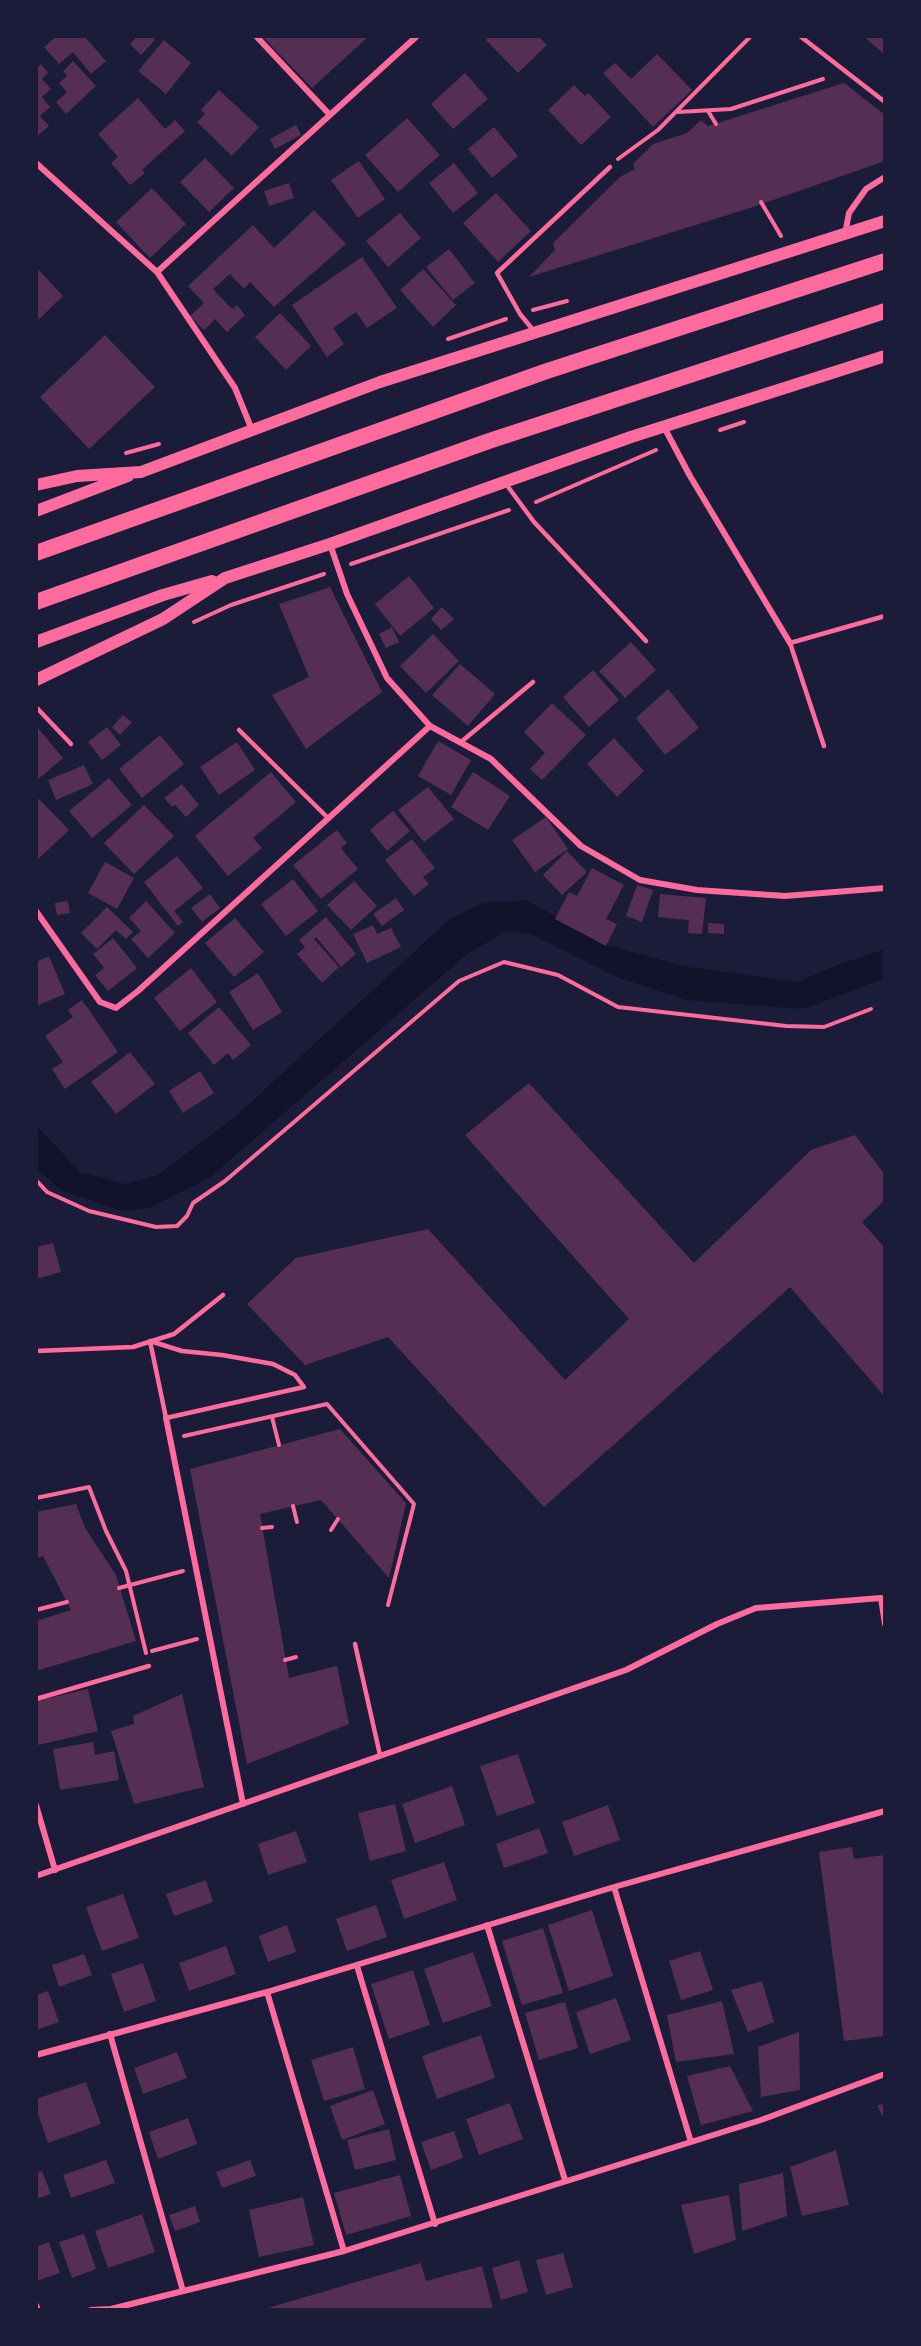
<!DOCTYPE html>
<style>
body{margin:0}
#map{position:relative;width:921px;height:2346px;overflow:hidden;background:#1b1b3a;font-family:"Roboto Condensed",sans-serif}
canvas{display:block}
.frame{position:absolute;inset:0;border:38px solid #1b1b3a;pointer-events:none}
</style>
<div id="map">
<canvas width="921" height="2346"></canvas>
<div class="frame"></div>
</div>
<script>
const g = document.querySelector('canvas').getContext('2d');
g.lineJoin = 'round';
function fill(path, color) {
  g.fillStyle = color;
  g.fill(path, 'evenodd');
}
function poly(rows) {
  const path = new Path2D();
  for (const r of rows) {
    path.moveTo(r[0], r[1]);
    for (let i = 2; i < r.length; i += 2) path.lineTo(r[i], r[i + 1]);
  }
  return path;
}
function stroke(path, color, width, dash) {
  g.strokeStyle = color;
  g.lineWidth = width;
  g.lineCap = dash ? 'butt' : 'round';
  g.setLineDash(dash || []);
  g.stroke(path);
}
fill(poly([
 [526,900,609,946,689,967,798,982,840,964,885,949,885,978,804,1009,687,1000,619,978,533,935,506,931,466,955,208,1179,149,1208,122,1211,61,1190,36,1168,36,1125,80,1172,126,1184,158,1175,236,1116,450,919,483,903]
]), '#12122b');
fill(poly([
 [57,36,84,36,106,61,91,74,73,52,59,64,44,47],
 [137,36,151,36,155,40,141,55,130,44],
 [262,36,369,36,312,88],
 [490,36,538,36,547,45,518,73,486,40],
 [863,36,885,36,885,55],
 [164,40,191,63,166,94,138,71],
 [657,54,692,90,653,127,603,73,615,63,631,79],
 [73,61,96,86,66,114,56,102,67,92,59,83,67,76,63,71],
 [41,64,48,73,42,79,51,89,42,97,50,107,40,116,49,126,36,137,36,69],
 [465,73,488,99,453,129,431,104],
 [844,83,885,115,885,161,750,208,529,277,555,250,553,243,620,177,635,169,633,164,653,144,687,133,701,120,708,126],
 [574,85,585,96,588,93,611,117,581,145,548,110],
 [219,90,259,127,232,156,197,122,205,114,201,110],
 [138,98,165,129,175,120,185,131,142,170,145,173,130,185,111,163,118,157,98,134],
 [407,118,440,155,398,192,365,155],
 [296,125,301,135,275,149,270,139],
 [494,127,518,156,492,178,468,149],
 [205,158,234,188,209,212,180,182],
 [359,161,385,199,358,218,331,180],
 [454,163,478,193,453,213,429,183],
 [289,183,294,198,269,206,264,191],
 [152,188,186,224,150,258,116,222],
 [496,193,531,231,498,262,463,223],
 [314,210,346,244,274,307,250,282,244,289,230,274,213,289,232,309,237,305,245,315,227,332,215,319,204,330,190,316,204,303,188,286,253,225,274,248],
 [400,213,421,238,388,267,366,241],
 [449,249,475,283,453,300,426,267],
 [362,257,397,308,367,328,356,312,333,328,344,344,327,357,292,305],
 [36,267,63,296,36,322],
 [423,269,456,305,433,327,400,290],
 [280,313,311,346,286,370,255,337],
 [105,335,155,387,89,449,40,397],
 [409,576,434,608,400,636,375,604],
 [330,587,382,692,306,749,272,695,309,677,279,604],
 [442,607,454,619,441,630,431,619],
 [392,627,399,642,386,648,379,634],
 [433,634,459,661,426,693,400,666],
 [631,642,656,670,625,698,599,671],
 [460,664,495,694,468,726,432,695],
 [593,670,619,700,589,727,563,697],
 [668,689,699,728,665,755,636,718],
 [552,703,586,735,542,780,530,769,545,753,524,732],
 [123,715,132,722,120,735,112,727],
 [37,727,63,758,36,781,36,728],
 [107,727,121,745,102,760,88,742],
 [160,735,184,764,142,798,119,769],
 [614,738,644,771,617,797,587,764],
 [438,741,471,760,451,795,418,776],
 [237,742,255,770,219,795,200,767],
 [84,765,93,784,56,800,48,780],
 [271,772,296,802,253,838,262,848,228,876,195,836],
 [473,772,510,796,488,830,451,807],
 [109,778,132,805,92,838,69,811],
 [182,784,199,805,186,817,175,805,172,807,164,798],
 [428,787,454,819,424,842,398,810],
 [39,799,69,830,36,861,36,802],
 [144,805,174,836,134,874,104,843],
 [393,811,410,831,387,851,370,830],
 [546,817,568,849,535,872,512,840],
 [337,830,347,843,341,848,358,869,321,899,293,865],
 [412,839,435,868,423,877,429,884,414,896,385,860],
 [567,851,587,872,562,895,543,875],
 [177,856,203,888,174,911,183,922,178,926,144,882],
 [105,862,134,878,117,909,88,893],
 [592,868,624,885,606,919,617,924,606,946,555,919,569,892,577,896],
 [293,879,318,911,286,936,261,904],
 [354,881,377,906,351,930,327,905],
 [637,885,653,890,642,922,626,916],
 [210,894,220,908,202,922,191,908],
 [660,894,706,898,702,934,688,933,689,920,658,917],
 [396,898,404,910,382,926,373,914],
 [68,901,70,913,57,915,55,903],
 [146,901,175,933,148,958,131,939,141,931,129,918],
 [107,907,133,932,126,939,116,930,97,949,81,933],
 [326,917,356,954,341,967,316,937,314,939,339,967,322,983,297,954,305,947,299,940],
 [235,918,264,952,234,977,205,943],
 [708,923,724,924,724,934,708,933],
 [373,925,377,934,391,928,401,947,367,963,353,934],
 [113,938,137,968,108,991,95,975,104,968,93,954],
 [49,956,65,994,36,1006,36,962],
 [191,968,217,1002,180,1031,154,998],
 [258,973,282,1012,253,1030,229,992],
 [82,1000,118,1052,65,1089,52,1069,63,1062,45,1036,73,1017,68,1010],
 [219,1007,251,1045,233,1060,228,1053,214,1065,188,1033],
 [130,1052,155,1084,116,1114,91,1082],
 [200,1071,214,1093,183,1113,169,1091],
 [529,1083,694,1263,811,1150,855,1135,885,1175,885,1200,862,1222,885,1248,885,1397,790,1287,544,1507,388,1337,305,1365,247,1304,296,1258,428,1229,565,1380,629,1319,465,1135],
 [53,1243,61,1272,36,1279,36,1247],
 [340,1429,406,1503,389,1578,321,1500,260,1514,289,1678,337,1666,349,1724,247,1764,190,1469],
 [76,1504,85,1528,116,1575,136,1641,36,1671,36,1621,71,1610,43,1556,36,1558,36,1512],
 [88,1689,98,1731,38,1745,36,1701],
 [182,1694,204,1787,134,1804,111,1731,134,1724,133,1716],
 [93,1742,95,1755,114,1751,119,1780,60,1790,53,1749],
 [518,1754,535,1803,497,1816,480,1766],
 [452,1786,465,1825,415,1843,402,1804],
 [395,1804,406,1851,370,1861,358,1813],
 [608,1805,620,1840,574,1856,562,1822],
 [539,1828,548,1853,504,1868,496,1844],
 [296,1831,307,1862,268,1875,258,1844],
 [852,1847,854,1859,885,1855,885,2036,844,2041,819,1852],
 [444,1862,457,1900,404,1919,391,1880],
 [206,1880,213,1902,174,1916,166,1894],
 [123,1894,139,1938,102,1951,86,1907],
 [376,1905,387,1937,347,1951,336,1919],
 [592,1910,613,1976,569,1991,548,1925],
 [287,1925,296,1952,268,1962,259,1936],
 [543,1928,563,1993,522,2005,502,1941],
 [226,1946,236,1974,189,1991,179,1963],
 [700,1951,713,1990,681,2000,669,1961],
 [473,1952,492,2006,443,2023,424,1969],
 [84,1954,92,1975,59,1987,52,1965],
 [143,1963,156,2001,124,2012,111,1974],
 [413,1970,430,2025,389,2039,371,1984],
 [762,1981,774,2022,748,2032,731,1990],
 [48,1991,59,2022,36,2030,36,1995],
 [616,1998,631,2040,590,2054,576,2012],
 [722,2001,734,2054,676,2062,667,2015],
 [565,2002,578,2048,539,2060,525,2013],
 [799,2032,800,2090,761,2097,758,2047],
 [481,2035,495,2078,437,2099,422,2056],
 [353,2047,365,2089,324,2101,311,2060],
 [177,2052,187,2078,143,2094,134,2068],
 [730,2066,753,2111,701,2125,687,2076],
 [86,2082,101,2124,48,2143,36,2108,36,2099],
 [373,2090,385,2124,342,2140,330,2106],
 [510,2103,523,2139,479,2155,466,2119],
 [885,2104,885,2121,877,2105],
 [188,2118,197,2144,158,2159,149,2132],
 [389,2129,396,2160,355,2170,347,2140],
 [454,2131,463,2158,431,2170,421,2142],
 [836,2150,849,2205,802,2216,790,2167],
 [106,2160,115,2183,71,2198,63,2175],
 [250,2160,256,2176,222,2188,216,2172],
 [42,2171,51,2194,36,2199,36,2173],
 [783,2173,787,2216,742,2231,739,2184],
 [400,2175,411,2216,346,2235,334,2193],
 [729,2195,736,2240,694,2254,681,2205],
 [303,2197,314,2245,259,2257,249,2210],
 [195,2206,200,2222,175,2231,169,2215],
 [142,2214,155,2252,108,2268,95,2231],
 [84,2234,96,2269,72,2278,59,2242],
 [49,2242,60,2273,36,2281,36,2247],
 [563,2253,573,2287,546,2295,536,2260],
 [519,2260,528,2292,501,2300,492,2268],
 [421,2263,426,2281,482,2266,493,2309,261,2310]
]), '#542f53');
stroke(poly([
 [708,111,716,124],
 [678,112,731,109,823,79],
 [618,159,658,130,751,36],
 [761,202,781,236],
 [533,310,567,301],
 [448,339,506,319],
 [720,430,744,422],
 [126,453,159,444],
 [536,502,656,450],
 [351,564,509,510],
 [194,622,231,605,324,574],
 [36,1180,47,1192,89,1211,156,1227,177,1226,187,1216,193,1203,225,1181,459,981,504,962,558,975,618,1007,786,1026,824,1027,871,1009],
 [272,1417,279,1445],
 [184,1436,327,1404,414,1504,388,1605],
 [36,1498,89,1487,106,1531,126,1571,146,1653],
 [293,1506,297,1522],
 [262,1528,272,1527],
 [331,1530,338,1519],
 [119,1588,183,1571],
 [36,1610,67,1602],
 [152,1651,197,1639],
 [285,1660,296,1657]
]), '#ff6b9d', 4);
stroke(poly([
 [800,36,885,102],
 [534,331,520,314,497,273,610,167],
 [506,484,534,522,646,641],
 [36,707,71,744],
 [239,730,327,817],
 [461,742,533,682],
 [824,746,790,643,885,616],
 [150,1341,182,1351,222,1355,273,1364,295,1375,304,1387,166,1418,150,1341],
 [36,1351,133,1347,174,1334,223,1295],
 [355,1644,380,1755],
 [36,1699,149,1666]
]), '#ff6b9d', 4.5);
stroke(poly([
 [256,36,330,115],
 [36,163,157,272,235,388,252,430],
 [845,234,849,213,866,189,885,177],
 [157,272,417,36],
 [664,427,690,476,790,643],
 [330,544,347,594,387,678,430,726,491,759,581,846,640,880,697,890,785,896,885,888],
 [36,911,100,1002,116,1008,138,991,430,726],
 [166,1418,243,1804],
 [881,1598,885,1624],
 [36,1805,55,1870],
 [36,1876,626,1670,717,1624,756,1608,881,1598],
 [614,1887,691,2142],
 [487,1925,565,2180],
 [357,1966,435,2224],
 [267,1992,344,2251],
 [110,2034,183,2291],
 [36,2055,267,1992,614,1887,885,1811],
 [36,2305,38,2310],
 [91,2310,111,2309,344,2251,761,2120,885,2074]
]), '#ff6b9d', 6);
stroke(poly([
 [36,485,77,476,141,472,380,382,885,221],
 [36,511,128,476],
 [36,642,163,595,212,581],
 [36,680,163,619,225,578,330,544,631,437,885,356]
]), '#ff6b9d', 12);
stroke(poly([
 [36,553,547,371,885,261],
 [36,602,489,441,885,311]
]), '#ff6b9d', 16);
</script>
